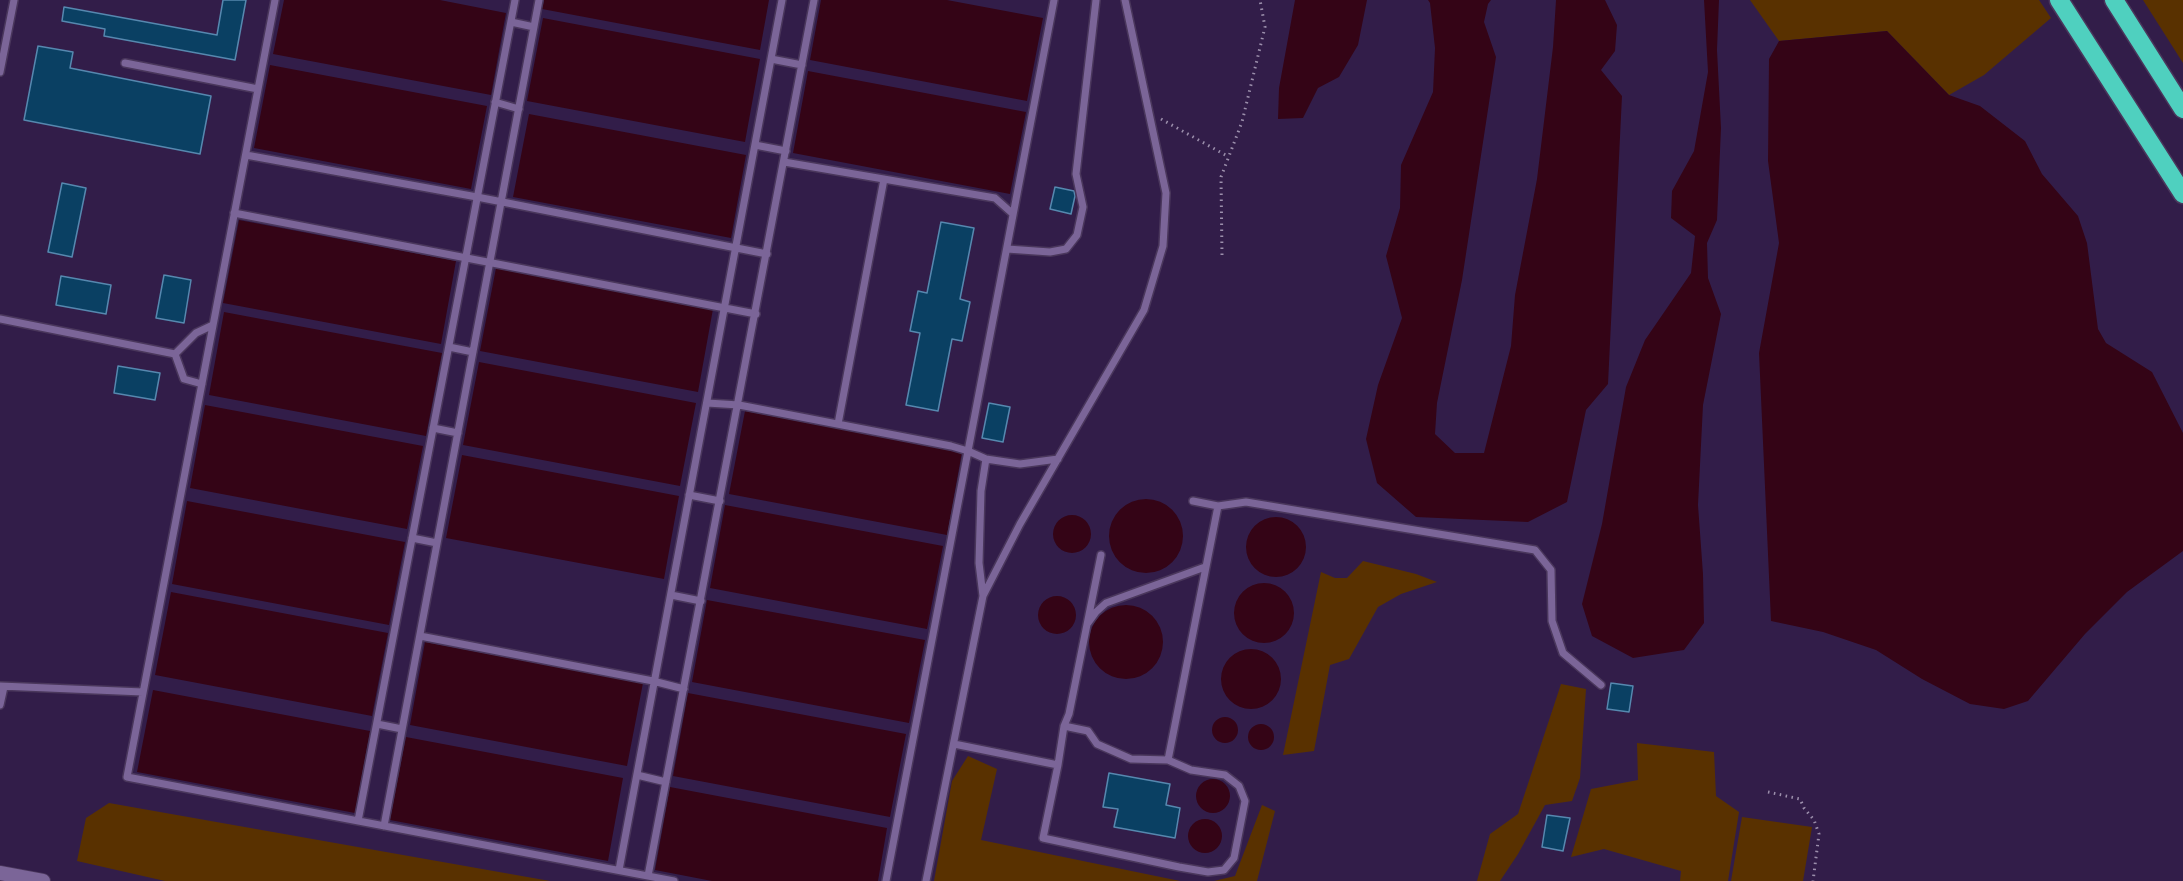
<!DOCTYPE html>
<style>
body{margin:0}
canvas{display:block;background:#321d49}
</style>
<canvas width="2183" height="881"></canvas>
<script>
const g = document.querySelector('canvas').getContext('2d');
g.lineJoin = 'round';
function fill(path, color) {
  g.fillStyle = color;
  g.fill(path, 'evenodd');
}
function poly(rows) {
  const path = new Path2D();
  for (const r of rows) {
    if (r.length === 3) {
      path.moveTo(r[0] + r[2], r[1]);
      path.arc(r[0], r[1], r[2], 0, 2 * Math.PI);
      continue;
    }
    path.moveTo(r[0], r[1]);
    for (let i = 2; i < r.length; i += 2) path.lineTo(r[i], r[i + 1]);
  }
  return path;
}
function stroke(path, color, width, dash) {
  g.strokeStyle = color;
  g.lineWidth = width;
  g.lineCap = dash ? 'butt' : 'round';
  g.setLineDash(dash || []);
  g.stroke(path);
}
fill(poly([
 [1750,0,2039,0,2051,18,1984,75,1949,95,1887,31,1779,41],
 [2143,0,2183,0,2183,63],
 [1363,561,1416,574,1437,582,1401,594,1378,607,1349,659,1330,665,1314,751,1283,755,1321,572,1335,578,1347,578],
 [1561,684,1586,689,1580,778,1572,801,1545,805,1518,854,1500,881,1477,881,1490,834,1518,814],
 [1637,743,1714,752,1716,796,1739,812,1728,881,1680,881,1681,871,1604,849,1571,857,1591,789,1638,780],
 [968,756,997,769,981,840,1180,881,934,881,952,781],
 [109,803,550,881,165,881,77,861,86,818],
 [1262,805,1275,811,1257,881,1214,881,1235,876],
 [1742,817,1812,827,1803,881,1731,881]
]), '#593100');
fill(poly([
 [284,0,440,0,506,13,491,95,273,54],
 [544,0,769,0,760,50,542,9],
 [821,0,947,0,1043,18,1027,101,810,60],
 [1295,0,1367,0,1358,45,1339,77,1318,88,1303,118,1278,119,1279,88],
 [1428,0,1491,0,1488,4,1484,22,1496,57,1462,280,1437,403,1435,434,1455,453,1484,453,1511,346,1515,295,1537,179,1553,47,1556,0,1605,0,1617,25,1615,51,1601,70,1622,96,1608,384,1586,410,1567,502,1528,522,1416,517,1377,483,1366,439,1378,385,1402,318,1386,256,1400,208,1401,165,1433,92,1435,48,1430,3],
 [1704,0,1719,0,1717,50,1721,128,1717,220,1707,243,1708,278,1721,314,1703,405,1698,505,1703,574,1704,623,1684,650,1633,658,1592,636,1582,604,1602,524,1626,387,1645,340,1691,273,1695,236,1671,218,1672,191,1694,151,1708,72],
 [543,18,760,59,745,142,527,101],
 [1887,31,1949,95,1980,106,2025,141,2042,174,2078,216,2087,243,2098,329,2106,343,2152,372,2183,433,2183,551,2127,592,2085,634,2028,701,2004,709,1970,704,1922,679,1876,650,1823,632,1771,621,1759,353,1779,243,1768,161,1769,59,1779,41],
 [270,65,487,106,471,189,254,148],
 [808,71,1026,112,1010,194,793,153],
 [529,114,746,155,731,238,513,197],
 [239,220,456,261,441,344,223,303],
 [496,268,713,309,698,392,480,351],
 [224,312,442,353,426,436,209,395],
 [479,362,696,403,680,486,463,445],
 [205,405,423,446,407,529,190,488],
 [745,411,962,452,947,535,729,494],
 [462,455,679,496,664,579,446,538],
 [1146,536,37],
 [187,501,405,542,389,625,172,584],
 [725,505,943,546,927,629,710,588],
 [1072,534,19],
 [1276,547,30],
 [1264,613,30],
 [171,592,388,633,372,716,155,675],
 [1057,615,19],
 [707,600,925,640,909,723,692,682],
 [1126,642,37],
 [425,642,643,683,627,766,410,725],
 [1251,679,30],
 [153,690,370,731,355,813,137,772],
 [688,693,906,734,890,817,673,776],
 [1225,730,13],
 [1261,737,13],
 [406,737,623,778,608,861,390,820],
 [1213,796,17],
 [670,787,887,828,878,881,712,881,655,870],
 [1205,836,17]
]), '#340416');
const building = poly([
 [223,0,246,0,235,60,104,36,105,29,62,21,64,7,217,35,223,0],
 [38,46,73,52,70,68,211,96,200,154,24,120,38,46],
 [62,183,86,188,72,257,48,252,62,183],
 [1055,187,1074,191,1075,196,1071,214,1050,209,1055,187],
 [941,222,974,228,960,299,970,302,962,341,952,339,938,411,906,405,920,333,910,331,918,291,927,293,941,222],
 [164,275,191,280,184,323,156,318,164,275],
 [61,276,111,285,106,314,56,305,61,276],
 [118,366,160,373,155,400,114,393,118,366],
 [989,403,1010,407,1003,442,982,438,989,403],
 [1611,683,1633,686,1629,712,1607,709,1611,683],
 [1109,773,1170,784,1166,805,1180,808,1175,838,1114,827,1118,809,1103,807,1109,773],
 [1547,815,1570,818,1563,851,1542,847,1547,815]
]);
fill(building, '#0a4063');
stroke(building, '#5688af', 1.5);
const lane = poly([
 [275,0,127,777,674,881],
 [511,22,534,27],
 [771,59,802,65],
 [125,63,258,89],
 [0,72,14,0],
 [495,102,519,109],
 [755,145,786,151],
 [246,155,477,197,767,254],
 [784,162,995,198,1013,214],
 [234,213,756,314],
 [1007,249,1050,252,1066,249,1077,235,1083,207,1076,174,1096,0],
 [0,319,175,354,184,379,202,384],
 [449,347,473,352],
 [175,354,196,333,213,325],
 [707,403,739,405,951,446,968,451,986,459,1020,464,1058,459],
 [838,424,884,179],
 [433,428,458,433],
 [689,495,720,501],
 [1193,501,1218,506],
 [412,538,437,543],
 [671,595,701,601],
 [983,596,979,563,981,491,986,459],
 [1088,623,1096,612,1106,603,1205,567],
 [420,636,653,681,684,689],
 [0,686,143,692],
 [0,705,4,687],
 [377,724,402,729],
 [1064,726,1069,714,1101,555],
 [954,744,1058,765,1043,838,1179,867,1208,872,1224,870,1234,858,1245,801,1239,786,1225,775,1191,770,1168,760],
 [1058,765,1064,726,1088,731,1097,744,1131,759,1168,760,1218,506,1246,502,1535,550,1551,570,1552,621,1563,653,1601,685],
 [637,775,666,782],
 [358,821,515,0],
 [384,826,539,0],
 [619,870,782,0],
 [648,876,814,0],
 [886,881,1054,0],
 [926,881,983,596,1020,524,1144,310,1163,246,1166,193,1125,0]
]);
const street = poly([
 [0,873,43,881]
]);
const highway = poly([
 [2059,0,2183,194],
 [2114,0,2183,109]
]);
stroke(lane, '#4a375c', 10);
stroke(street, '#4a375c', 16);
stroke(highway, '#4a375c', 21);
stroke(poly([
 [1161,119,1229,157],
 [1222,255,1221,177,1242,122,1265,27,1260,0],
 [1768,792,1800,799,1804,808,1814,820,1819,834,1813,881]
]), '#9c8fac', 3, [1.5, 4.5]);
stroke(lane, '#7b6598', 7);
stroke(street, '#7b6598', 14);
stroke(highway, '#4fd0bf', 18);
</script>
